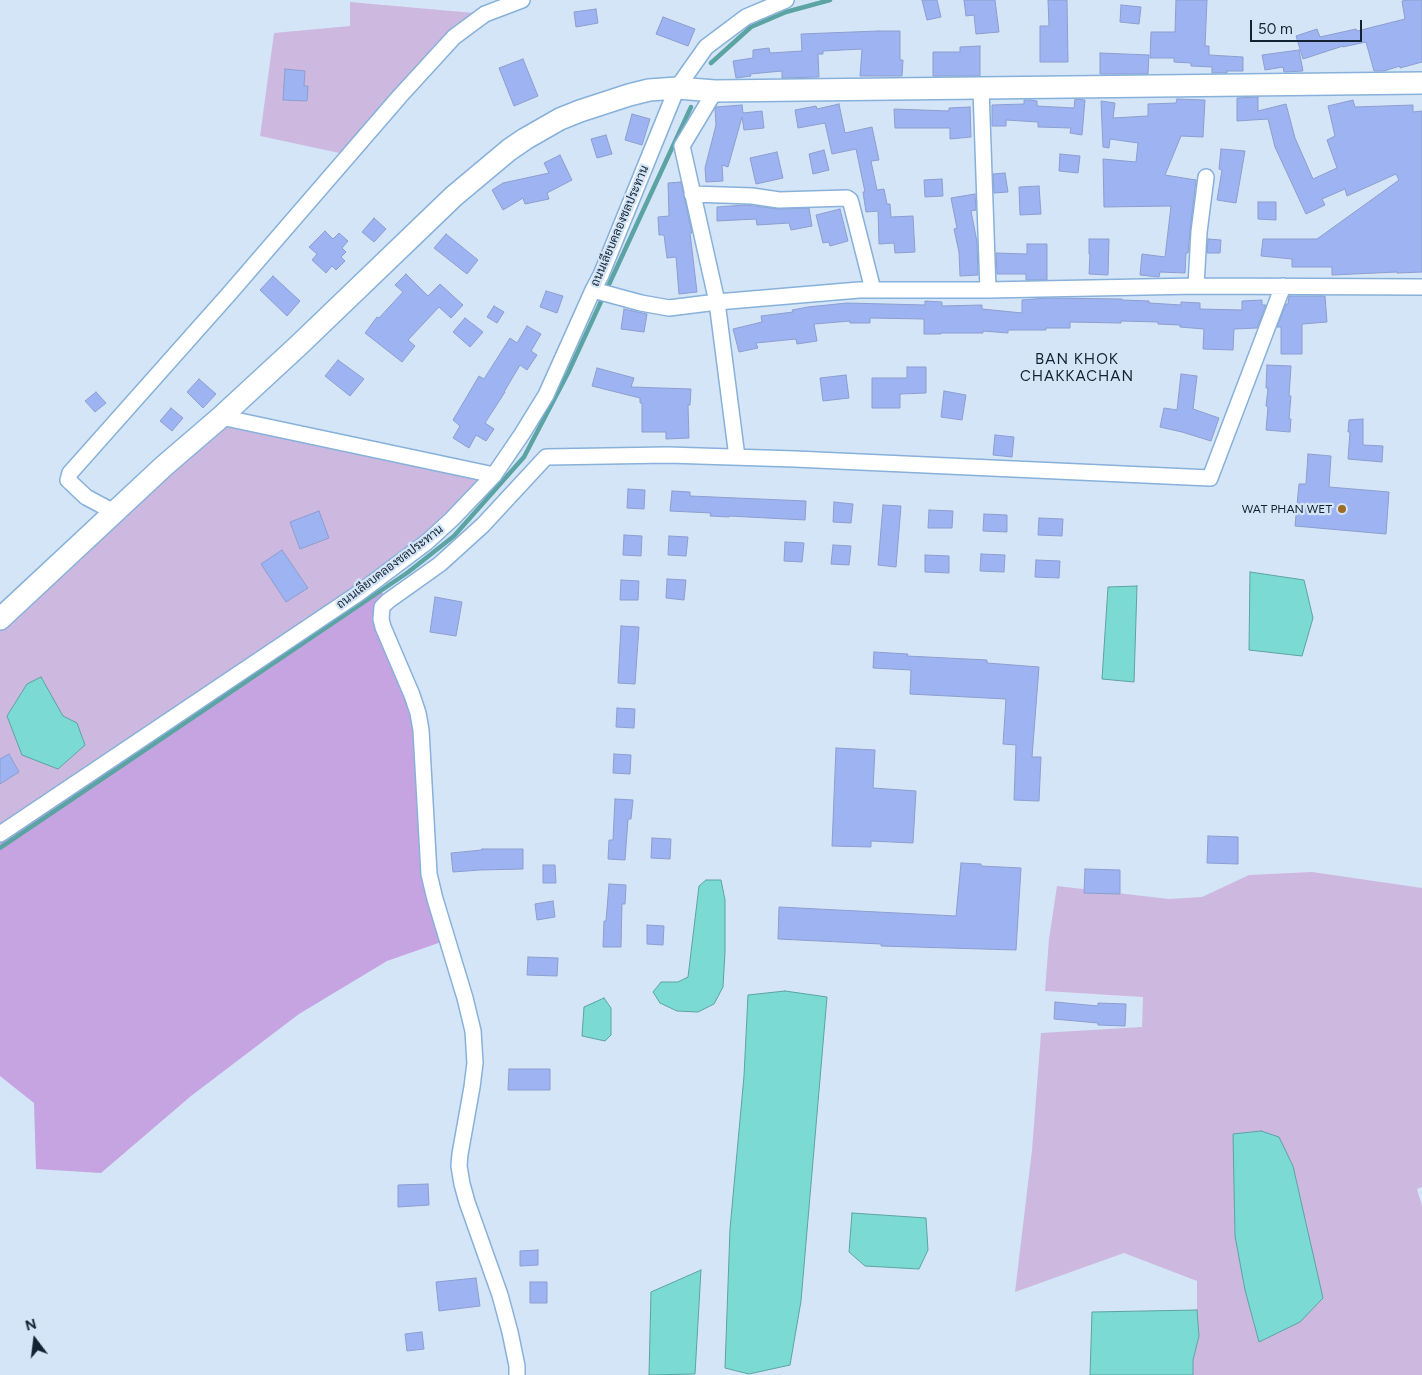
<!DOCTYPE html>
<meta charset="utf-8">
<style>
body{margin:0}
#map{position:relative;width:1422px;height:1375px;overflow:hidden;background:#d4e5f7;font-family:Figtree,sans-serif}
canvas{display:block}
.north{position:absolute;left:10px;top:1315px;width:50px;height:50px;-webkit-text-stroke:4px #d4e5f7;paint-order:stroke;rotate:345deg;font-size:14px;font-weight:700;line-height:20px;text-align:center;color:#132333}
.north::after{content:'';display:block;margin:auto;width:18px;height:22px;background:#132333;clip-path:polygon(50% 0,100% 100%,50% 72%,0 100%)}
.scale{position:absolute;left:1250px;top:20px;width:112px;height:22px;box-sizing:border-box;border:2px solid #132333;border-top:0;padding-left:6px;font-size:15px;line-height:18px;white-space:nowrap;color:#132333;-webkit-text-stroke:4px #d4e5f7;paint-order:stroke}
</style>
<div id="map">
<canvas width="1422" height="1375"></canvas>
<div class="north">N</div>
<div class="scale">50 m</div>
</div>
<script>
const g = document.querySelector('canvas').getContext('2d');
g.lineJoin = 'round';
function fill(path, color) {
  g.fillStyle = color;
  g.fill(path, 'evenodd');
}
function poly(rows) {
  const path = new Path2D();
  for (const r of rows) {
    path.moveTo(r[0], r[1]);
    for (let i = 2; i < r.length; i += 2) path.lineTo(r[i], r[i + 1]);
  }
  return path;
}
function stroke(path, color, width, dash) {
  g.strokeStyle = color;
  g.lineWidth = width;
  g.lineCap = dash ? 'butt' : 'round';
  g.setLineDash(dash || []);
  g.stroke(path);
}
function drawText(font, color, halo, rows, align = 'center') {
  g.font = font + ' Figtree,Sarabun,sans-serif';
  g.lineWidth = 4.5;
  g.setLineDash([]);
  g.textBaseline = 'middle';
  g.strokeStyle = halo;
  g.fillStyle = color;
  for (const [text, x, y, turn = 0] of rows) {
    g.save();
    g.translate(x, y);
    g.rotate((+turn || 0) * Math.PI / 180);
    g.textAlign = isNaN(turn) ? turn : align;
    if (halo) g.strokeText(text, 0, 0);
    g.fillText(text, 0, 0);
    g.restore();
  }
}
fill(poly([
 [350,2,485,14,349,155,260,136,274,33,350,26],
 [221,417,494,475,427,542,0,834,0,619],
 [1312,872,1422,888,1422,1187,1417,1189,1422,1206,1422,1375,1193,1375,1193,1360,1199,1336,1197,1310,1197,1281,1124,1253,1015,1292,1032,1150,1041,1033,1142,1027,1143,997,1045,991,1049,939,1057,886,1169,899,1202,897,1249,875]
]), '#cdb9df');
fill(poly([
 [381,591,388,601,382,607,412,695,427,826,447,940,387,961,299,1014,191,1096,101,1173,36,1169,34,1103,0,1076,0,834,359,593]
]), '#c5a4e1');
const water = poly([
 [1250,572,1304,580,1313,618,1302,656,1249,650,1250,572],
 [1137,586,1134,682,1102,679,1108,587,1137,586],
 [41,677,63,716,77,723,85,745,58,769,22,755,7,716,27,684,41,677],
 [706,880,721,880,725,900,725,952,723,987,714,1004,698,1012,677,1011,660,1003,653,992,661,982,678,982,688,977,699,886,706,880],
 [785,991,827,997,801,1301,790,1365,749,1374,725,1368,730,1229,744,1076,748,995,785,991],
 [604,998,611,1008,611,1035,605,1041,582,1036,584,1007,604,998],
 [1261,1131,1279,1137,1293,1166,1323,1298,1300,1322,1259,1342,1245,1290,1235,1236,1233,1134,1261,1131],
 [852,1213,926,1218,928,1250,919,1269,865,1266,849,1252,852,1213],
 [701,1270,695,1374,649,1375,651,1292,701,1270],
 [1197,1310,1199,1336,1193,1360,1193,1375,1090,1375,1092,1312,1197,1310]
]);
fill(water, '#7bdad3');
stroke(water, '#5ca3a3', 1);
stroke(poly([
 [711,63,751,27,786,12,830,0],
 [0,848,407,573,454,536,524,457,568,373,691,107]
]), '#5ca3a3', 4.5);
const building = poly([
 [922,0,937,0,941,17,927,20,922,0],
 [964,0,995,0,999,32,976,34,974,15,966,16,964,0],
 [1048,0,1067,0,1068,62,1040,62,1040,26,1049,26,1048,0],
 [1176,0,1207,0,1205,46,1209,46,1209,55,1243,57,1243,71,1227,71,1227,73,1212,73,1212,67,1191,66,1191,63,1174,62,1174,58,1150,58,1151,32,1175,32,1176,0],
 [1408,0,1422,0,1422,62,1400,68,1400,66,1384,71,1374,71,1366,42,1343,47,1343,46,1303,59,1296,36,1317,29,1320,37,1356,29,1357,31,1405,19,1402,1,1408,0],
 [1121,5,1141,7,1139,24,1120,22,1121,5],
 [596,9,598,23,576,27,574,12,596,9],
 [663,17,695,29,688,46,656,34,663,17],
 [878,31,900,31,900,60,903,60,902,76,860,76,862,49,823,51,823,54,818,54,819,77,782,78,782,71,750,74,751,76,736,78,733,61,753,58,753,50,769,48,770,53,802,51,801,34,878,31],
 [980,46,980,76,933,76,933,52,960,52,960,47,980,46],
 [1299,50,1303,71,1284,72,1283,67,1265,70,1262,55,1299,50],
 [1100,53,1149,55,1148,74,1100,74,1100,53],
 [523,59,538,96,514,106,499,68,523,59],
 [285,69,305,71,304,86,308,86,307,101,283,100,285,69],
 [1258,97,1258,111,1286,104,1295,138,1313,179,1337,168,1327,140,1335,136,1328,106,1353,100,1355,107,1413,105,1413,112,1422,111,1422,272,1397,273,1397,272,1332,275,1332,267,1292,267,1292,259,1261,256,1263,239,1317,239,1399,180,1396,174,1347,196,1345,189,1322,199,1325,205,1306,214,1275,147,1268,119,1237,121,1237,98,1258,97],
 [1075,99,1085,100,1082,135,1070,133,1071,128,1038,127,1038,122,1006,120,1006,126,992,126,992,105,1024,104,1024,100,1031,100,1037,101,1037,106,1074,108,1075,99],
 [1177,99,1205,100,1203,137,1181,136,1165,175,1196,180,1190,231,1188,253,1186,253,1185,273,1160,272,1159,277,1140,275,1142,254,1165,257,1171,206,1104,207,1103,159,1136,162,1138,143,1110,139,1109,148,1103,147,1101,101,1115,103,1113,118,1148,116,1148,104,1176,103,1177,99],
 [839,104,845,133,872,127,879,160,871,161,877,190,884,189,887,204,890,204,891,217,913,216,915,252,895,253,894,243,879,244,878,211,866,212,863,192,865,192,856,149,832,154,825,123,798,128,795,110,816,106,817,109,839,104],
 [742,105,743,113,762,111,764,128,744,130,742,117,728,167,722,165,723,181,706,182,705,168,716,125,715,109,716,107,742,105],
 [970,107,971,137,950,139,950,128,895,128,894,109,949,111,949,108,970,107],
 [632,114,650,119,642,145,625,140,632,114],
 [606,135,612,154,597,158,591,139,606,135],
 [1221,149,1245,151,1236,203,1217,200,1222,170,1219,169,1221,149],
 [824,150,829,170,813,174,809,154,824,150],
 [777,152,783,178,756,184,750,158,777,152],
 [1060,154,1080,156,1078,173,1059,171,1060,154],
 [560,155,572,180,547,193,549,199,525,204,523,198,503,210,492,190,503,183,549,173,544,163,560,155],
 [1005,173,1008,192,994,193,993,174,1005,173],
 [942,179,943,196,925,197,924,180,942,179],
 [681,182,692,233,690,233,697,292,679,294,676,257,667,258,664,235,659,235,658,217,669,216,668,183,681,182],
 [1039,186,1041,214,1020,215,1019,187,1039,186],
 [975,194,976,210,971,211,977,242,978,275,960,276,959,252,954,229,957,228,951,198,975,194],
 [1258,202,1276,202,1276,220,1258,219,1258,202],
 [745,205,779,209,809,208,812,226,791,230,789,223,757,225,756,219,717,221,717,207,745,205],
 [840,209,848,241,830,246,829,242,823,243,816,215,840,209],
 [374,218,386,229,374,242,362,232,374,218],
 [325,231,333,239,339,233,348,241,342,248,346,252,341,257,345,261,336,270,332,266,326,273,312,260,317,254,309,247,325,231],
 [446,234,478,260,467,274,434,248,446,234],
 [1089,239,1109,239,1108,275,1089,274,1090,254,1089,254,1089,239],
 [1208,239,1221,240,1220,253,1207,253,1208,239],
 [1027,244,1047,244,1047,280,1026,280,1026,274,997,274,996,253,1027,254,1027,244],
 [406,274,428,296,440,284,463,305,451,318,439,307,408,340,415,346,402,362,365,333,377,317,379,318,403,292,395,285,406,274],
 [273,276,300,301,287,316,260,290,273,276],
 [546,291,563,296,557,313,540,307,546,291],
 [1289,296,1325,296,1327,322,1302,324,1302,354,1281,354,1281,327,1277,327,1286,304,1288,304,1289,296],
 [1046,298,1122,299,1122,300,1149,301,1149,303,1181,305,1181,302,1200,303,1200,309,1242,310,1242,301,1262,300,1262,305,1266,305,1257,328,1234,329,1233,350,1203,349,1204,329,1180,327,1180,325,1158,324,1158,322,1121,321,1121,323,1070,322,1070,328,1046,328,1046,330,1008,330,1008,333,983,331,983,333,941,333,941,334,924,334,924,319,870,318,870,323,850,323,850,321,814,324,817,341,797,344,796,339,756,343,758,348,739,352,733,329,762,322,761,316,793,312,792,310,808,307,847,303,925,305,925,301,942,302,942,306,982,305,982,309,1022,313,1022,300,1046,298],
 [494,306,504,312,497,323,487,317,494,306],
 [624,309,647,314,644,332,621,329,624,309],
 [465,318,483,332,470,347,453,332,465,318],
 [527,326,541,334,531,351,537,355,527,370,520,365,504,392,505,392,485,423,494,429,486,441,476,435,469,448,453,438,460,426,453,420,479,376,484,379,510,338,517,343,527,326],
 [338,360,364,379,350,396,325,376,338,360],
 [1267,365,1291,366,1289,396,1291,396,1289,419,1291,419,1290,432,1266,430,1268,407,1266,406,1268,388,1266,388,1267,365],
 [907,367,926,367,926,393,900,394,900,408,872,408,872,378,907,378,907,367],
 [597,368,634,378,631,387,691,389,690,405,688,405,689,438,666,439,666,432,642,432,642,403,640,403,640,398,592,386,597,368],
 [1181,374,1197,376,1193,409,1219,418,1211,441,1182,432,1160,427,1164,408,1177,410,1181,374],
 [846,375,849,398,823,401,820,378,846,375],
 [199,379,216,394,203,408,187,392,199,379],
 [944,391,966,395,962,420,941,417,944,391],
 [96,392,106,403,95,412,85,401,96,392],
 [171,408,183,418,172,431,160,421,171,408],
 [1363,419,1363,445,1383,446,1382,462,1348,459,1350,432,1348,432,1349,420,1363,419],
 [995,435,1014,437,1012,457,993,455,995,435],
 [1308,454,1331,456,1329,487,1389,492,1386,534,1295,526,1299,484,1306,484,1308,454],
 [628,489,645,490,644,509,627,508,628,489],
 [672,491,690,492,690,496,806,501,805,520,729,516,729,517,710,516,711,513,670,511,672,491],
 [834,502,853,504,851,523,833,522,834,502],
 [883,505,901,506,896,567,878,565,883,505],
 [929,510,953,511,952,528,928,528,929,510],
 [319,511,329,538,300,549,290,522,319,511],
 [984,514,1007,515,1007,532,983,531,984,514],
 [1039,518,1063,519,1062,536,1038,535,1039,518],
 [624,535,642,536,641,556,623,555,624,535],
 [669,536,688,537,686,556,668,555,669,536],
 [785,542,804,543,802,562,784,561,785,542],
 [833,545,851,546,849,565,831,564,833,545],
 [282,550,308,588,286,602,261,564,282,550],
 [981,554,1005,555,1004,572,980,571,981,554],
 [925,555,949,556,949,573,925,572,925,555],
 [1036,560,1060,561,1059,578,1035,577,1036,560],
 [667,579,686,580,684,600,666,598,667,579],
 [621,580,639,581,638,600,620,600,621,580],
 [435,597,462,602,456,636,430,632,435,597],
 [621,626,639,627,635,684,618,683,621,626],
 [874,652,908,654,907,656,987,660,987,663,1039,667,1032,757,1041,757,1039,801,1014,800,1016,745,1003,744,1006,699,910,694,911,670,873,668,874,652],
 [617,708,635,709,634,728,616,727,617,708],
 [836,748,875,750,873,788,916,791,913,843,871,841,871,847,832,846,836,748],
 [9,754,19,772,0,784,0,759,9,754],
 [614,754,631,755,630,774,613,773,614,754],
 [615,799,633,800,631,819,628,819,625,860,608,859,609,840,613,840,615,799],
 [1208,836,1238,837,1238,864,1207,863,1208,836],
 [652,838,671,839,670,859,651,858,652,838],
 [482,849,523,849,523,869,480,870,453,872,451,853,482,850,482,849],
 [961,863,981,864,981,866,1021,868,1016,950,881,946,881,944,778,939,779,907,956,916,961,863],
 [543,865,555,865,556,883,543,883,543,865],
 [1085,869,1120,870,1120,894,1084,893,1085,869],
 [609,884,626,885,625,904,622,904,621,947,603,947,604,921,606,921,609,884],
 [553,901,555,917,537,920,535,904,553,901],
 [647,925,664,926,663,945,647,944,647,925],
 [528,957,558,958,557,976,527,975,528,957],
 [1055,1002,1098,1006,1098,1003,1126,1004,1125,1026,1098,1025,1098,1023,1054,1019,1055,1002],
 [509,1069,550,1069,550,1090,508,1090,509,1069],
 [428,1184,429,1205,398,1207,398,1185,428,1184],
 [538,1250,538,1265,520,1266,520,1251,538,1250],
 [476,1278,480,1306,439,1311,436,1282,476,1278],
 [530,1282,547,1282,547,1303,530,1303,530,1282],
 [422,1332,424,1349,407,1351,405,1334,422,1332]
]);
fill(building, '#9eb3f1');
stroke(building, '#8c9ecf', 1);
const street = poly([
 [981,89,988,290],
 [715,91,682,146,717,302,737,457],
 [692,194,752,196,779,200,847,198,850,200,851,203,873,290],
 [1196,286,1199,232,1206,177],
 [593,290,641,303,669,308,717,302,859,290,988,290,1196,286,1422,287],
 [221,417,494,475],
 [114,512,86,497,68,480,70,473,229,294,400,96,454,37,485,14,522,0],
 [0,834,359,593,427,542,452,519,494,475,522,434,546,395,593,290,601,275,677,88,706,47,746,17,786,0],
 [517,1375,517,1366,510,1332,500,1295,467,1202,462,1184,459,1166,460,1154,472,1087,475,1063,473,1031,465,998,435,899,429,874,421,730,418,713,412,695,383,627,381,619,382,607,388,601,440,564,483,525,546,457,668,455,795,459,1210,478,1283,286]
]);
const secondary = poly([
 [0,619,164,466,221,417,299,345,454,196,509,150,525,139,560,119,580,111,629,95,649,90,677,88,715,91,1422,83]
]);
stroke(street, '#87b1da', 18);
stroke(secondary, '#87b1da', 24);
stroke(street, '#fff', 15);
stroke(secondary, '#fff', 21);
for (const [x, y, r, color] of [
 [1342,509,5,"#a06b24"]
]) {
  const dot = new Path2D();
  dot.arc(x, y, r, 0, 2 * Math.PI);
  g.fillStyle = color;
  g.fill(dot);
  stroke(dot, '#d4e5f7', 2);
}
drawText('12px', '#132333', '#d4e5f7', [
 ["ถนนเลียบคลองชลประทาน",620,226,-67],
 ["ถนนเลียบคลองชลประทาน",390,567,-37]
]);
drawText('12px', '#132333', '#d4e5f7', [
 ["WAT PHAN WET",1332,509]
], 'right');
g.letterSpacing = '1px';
drawText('15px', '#132333', '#d4e5f7', [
 ["BAN KHOK",1077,360],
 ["CHAKKACHAN",1077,377]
]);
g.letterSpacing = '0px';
</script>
